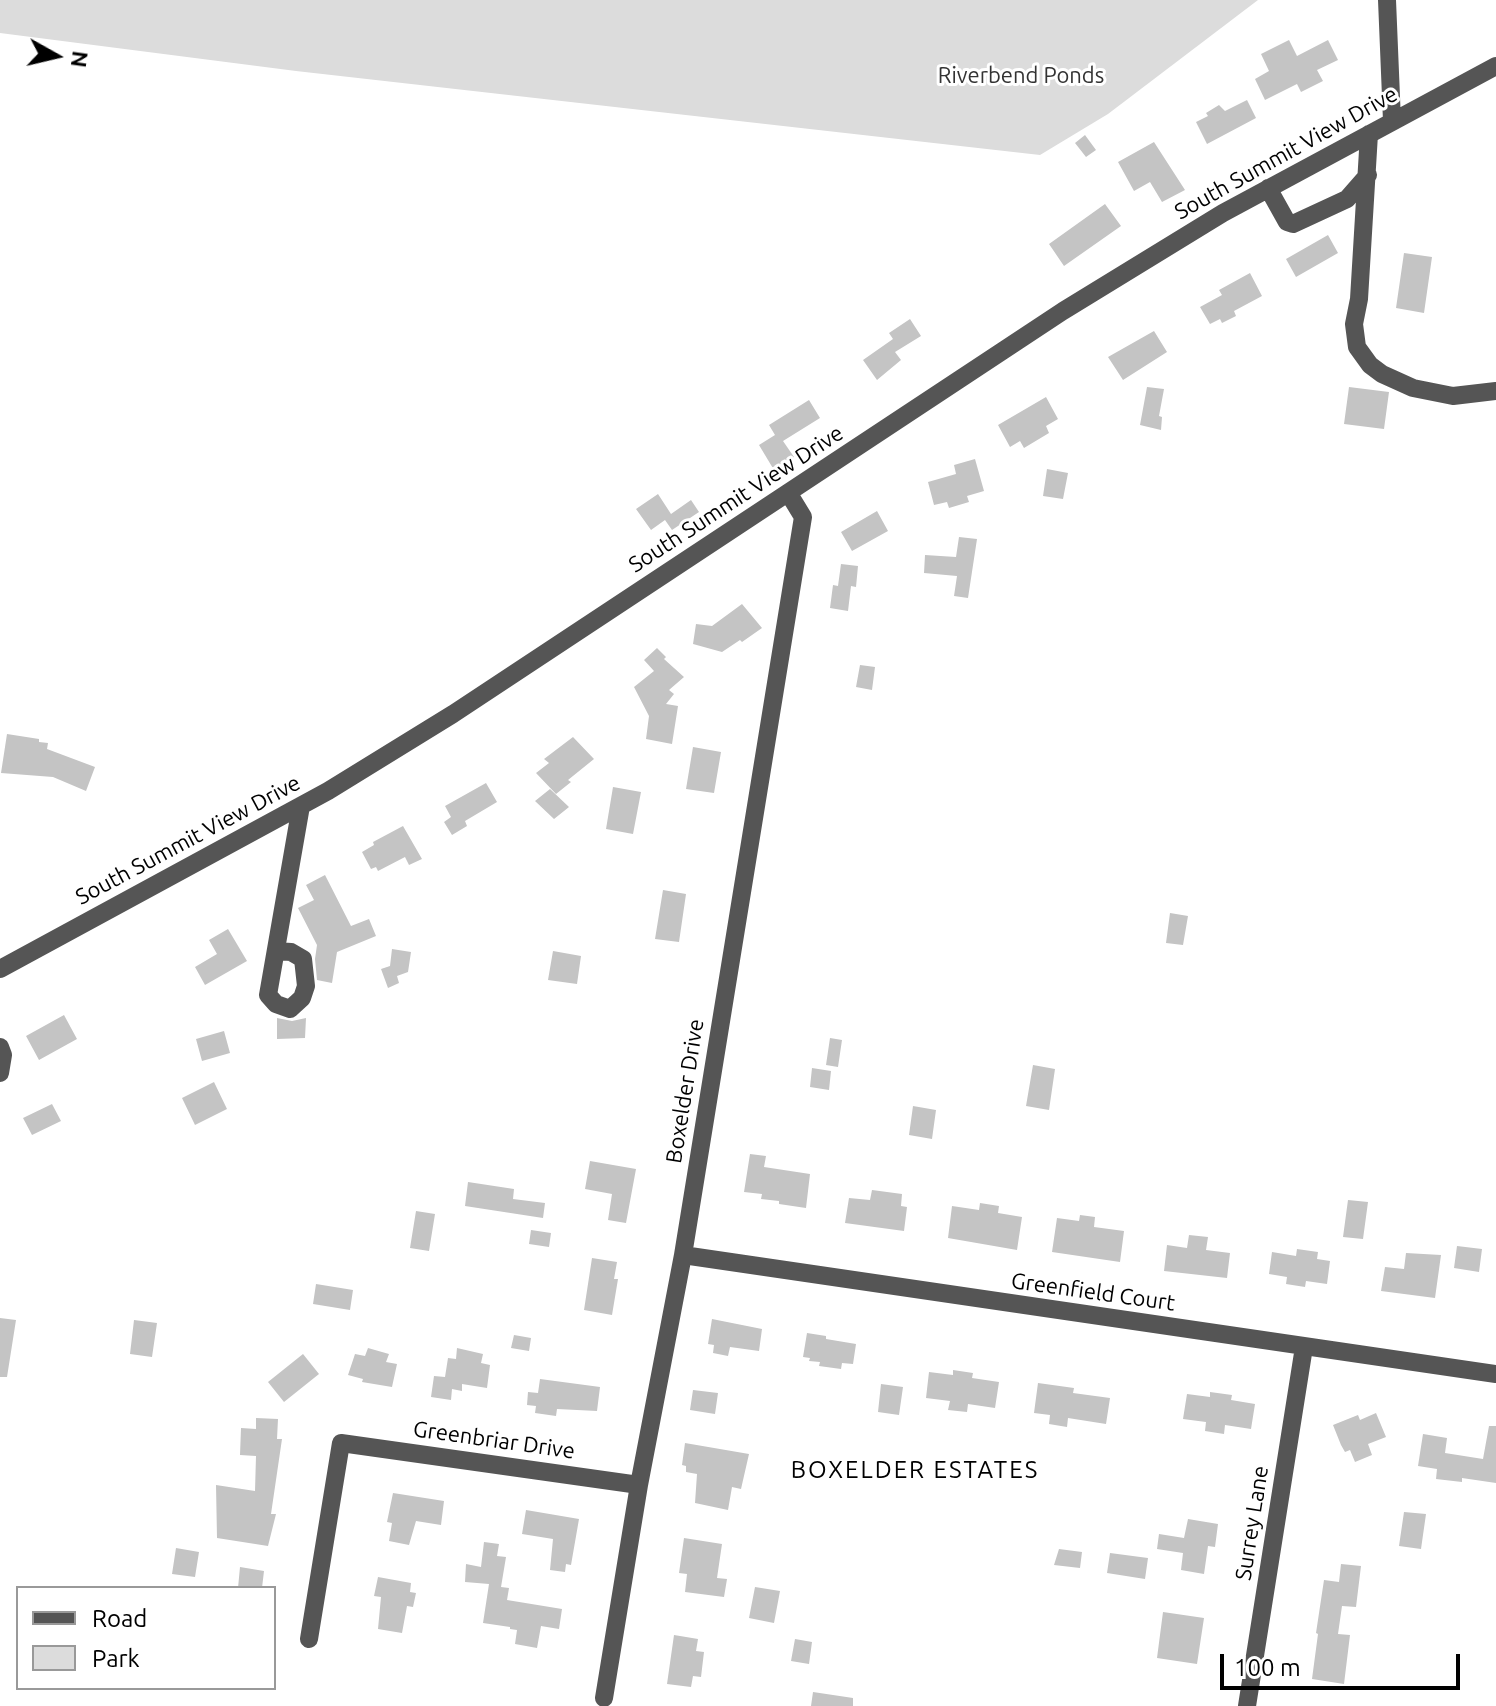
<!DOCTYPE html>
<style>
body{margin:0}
#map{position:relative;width:1496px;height:1706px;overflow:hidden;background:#fff;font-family:Ubuntu,sans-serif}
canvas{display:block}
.legend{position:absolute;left:16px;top:1586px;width:260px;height:104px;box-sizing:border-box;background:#fff;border:2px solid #999;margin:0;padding:10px 14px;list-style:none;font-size:24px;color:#000}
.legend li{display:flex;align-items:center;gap:16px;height:40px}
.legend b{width:40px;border:2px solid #999}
.north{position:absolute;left:16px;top:16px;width:80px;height:80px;-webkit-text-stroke:6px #fff;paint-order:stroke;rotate:98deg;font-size:22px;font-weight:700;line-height:32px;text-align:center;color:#000}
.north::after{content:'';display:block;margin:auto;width:28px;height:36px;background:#000;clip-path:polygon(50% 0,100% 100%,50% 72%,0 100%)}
.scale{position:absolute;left:1220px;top:1654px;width:240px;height:36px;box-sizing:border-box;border:4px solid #000;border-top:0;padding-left:10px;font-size:24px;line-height:28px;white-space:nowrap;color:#000;-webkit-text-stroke:6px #fff;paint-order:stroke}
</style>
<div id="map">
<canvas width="1496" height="1706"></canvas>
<ul class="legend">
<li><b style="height:10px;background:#555"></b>Road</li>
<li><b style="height:22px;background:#dcdcdc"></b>Park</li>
</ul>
<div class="north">N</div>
<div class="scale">100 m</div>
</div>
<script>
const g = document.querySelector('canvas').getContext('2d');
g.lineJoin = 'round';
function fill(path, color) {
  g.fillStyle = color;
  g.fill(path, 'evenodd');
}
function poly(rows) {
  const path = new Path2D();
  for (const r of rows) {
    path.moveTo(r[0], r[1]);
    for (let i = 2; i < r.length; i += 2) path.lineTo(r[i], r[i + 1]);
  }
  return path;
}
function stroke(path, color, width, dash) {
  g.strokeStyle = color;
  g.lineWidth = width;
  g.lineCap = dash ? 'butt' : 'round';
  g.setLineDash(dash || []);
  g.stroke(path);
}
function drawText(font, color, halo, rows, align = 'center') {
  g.font = font + ' Ubuntu,sans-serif';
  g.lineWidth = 6;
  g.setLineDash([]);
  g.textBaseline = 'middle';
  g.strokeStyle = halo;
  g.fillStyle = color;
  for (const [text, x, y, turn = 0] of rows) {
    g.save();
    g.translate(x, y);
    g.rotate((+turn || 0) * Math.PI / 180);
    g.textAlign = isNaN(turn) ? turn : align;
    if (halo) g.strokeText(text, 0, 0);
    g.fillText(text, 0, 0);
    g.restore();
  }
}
fill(poly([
 [0,0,1258,0,1108,114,1040,155,296,71,0,33]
]), '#dcdcdc');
fill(poly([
 [1289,40,1297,56,1328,40,1338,60,1317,70,1323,81,1301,92,1297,84,1265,100,1255,79,1269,71,1261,54],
 [1247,100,1256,118,1207,144,1196,122,1208,116,1206,113,1219,105,1225,111],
 [1085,135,1096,150,1086,157,1075,143],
 [1154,142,1185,190,1162,202,1150,182,1134,191,1118,162],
 [1105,204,1121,226,1064,266,1049,244],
 [1328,235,1338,253,1296,277,1286,259],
 [1404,253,1432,257,1424,313,1396,308],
 [1250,273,1262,296,1234,311,1236,316,1222,323,1220,319,1210,324,1200,307,1222,295,1219,290],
 [910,319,921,336,895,352,901,360,877,380,863,360,893,339,889,333],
 [1154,331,1167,352,1123,380,1108,357],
 [1147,387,1164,389,1159,416,1162,417,1161,430,1140,425],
 [1349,387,1389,392,1384,429,1344,424],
 [1046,397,1058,419,1046,426,1049,433,1024,448,1020,441,1010,447,998,425],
 [809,400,820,418,783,441,794,457,774,470,759,445,775,435,769,425],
 [975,459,984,491,967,496,969,502,949,508,947,502,934,505,928,482,956,474,954,465],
 [1047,469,1068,473,1063,499,1043,496],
 [658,494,671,514,691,500,699,512,672,530,665,520,651,530,636,509],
 [877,511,888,531,852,551,841,532],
 [959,537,977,539,968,598,954,596,957,576,924,573,925,555,956,557],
 [841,564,858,566,856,587,851,586,848,611,830,608,833,585,838,586],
 [742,604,762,628,742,642,740,640,722,652,693,644,696,624,712,626],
 [657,648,666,657,664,659,684,677,669,690,674,694,666,704,678,706,672,744,646,739,649,716,634,687,654,671,644,660],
 [860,665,875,667,872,690,856,687],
 [7,734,39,739,39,742,48,743,47,749,95,767,86,791,53,777,1,773],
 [573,737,594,759,568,780,571,782,556,794,536,773,549,763,544,759],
 [693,747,721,752,714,793,686,789],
 [486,783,497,802,465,821,467,826,452,835,444,822,451,817,445,806],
 [613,787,641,792,633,834,606,829],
 [550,789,569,807,554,819,535,801],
 [403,826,422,859,409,865,405,857,378,871,376,867,371,869,362,852,374,845,373,842],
 [325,875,351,926,369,919,376,936,337,952,332,983,317,980,315,959,317,945,298,908,314,900,306,885],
 [663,890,686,894,679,942,655,939],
 [1170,913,1188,916,1183,945,1166,943],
 [228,929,247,961,205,985,195,967,217,954,209,940],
 [392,949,411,952,408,972,397,976,399,983,388,988,381,969,390,966],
 [553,951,581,956,577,984,548,980],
 [64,1015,77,1039,39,1060,26,1036],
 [277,1018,292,1021,306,1018,305,1038,277,1039],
 [224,1031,230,1053,202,1061,196,1039],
 [830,1038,842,1040,838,1067,826,1065],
 [1033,1065,1055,1069,1049,1110,1026,1106],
 [812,1068,831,1071,829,1090,810,1087],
 [214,1082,227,1109,195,1125,182,1098],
 [52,1104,61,1121,32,1135,23,1118],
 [913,1106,936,1110,932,1139,909,1135],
 [750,1154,766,1156,764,1167,810,1174,806,1208,779,1204,779,1201,761,1199,762,1194,744,1192],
 [590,1161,636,1169,626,1223,608,1220,612,1194,585,1189],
 [468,1182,514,1189,513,1199,545,1203,543,1218,465,1206],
 [872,1190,902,1194,901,1206,907,1207,904,1231,845,1223,849,1198,870,1200],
 [1348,1200,1368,1202,1363,1239,1343,1237],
 [980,1203,999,1206,998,1213,1022,1217,1017,1250,948,1238,952,1206,979,1210],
 [416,1211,435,1214,429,1251,410,1248],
 [1080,1215,1095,1217,1094,1227,1124,1231,1120,1262,1052,1252,1057,1218,1079,1221],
 [531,1230,551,1233,549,1247,529,1244],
 [1189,1235,1208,1237,1206,1250,1230,1253,1227,1278,1164,1271,1167,1245,1187,1248],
 [1457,1246,1482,1249,1479,1272,1454,1268],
 [1297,1249,1318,1252,1317,1259,1330,1261,1327,1284,1306,1281,1305,1287,1286,1284,1287,1277,1269,1274,1272,1252,1296,1256],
 [1406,1253,1441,1255,1435,1298,1381,1291,1385,1267,1404,1269],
 [592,1258,617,1262,614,1279,618,1279,612,1315,584,1310],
 [316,1284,353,1290,350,1310,313,1304],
 [0,1318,16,1320,7,1377,0,1377],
 [712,1319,762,1329,759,1351,730,1347,728,1356,713,1353,714,1345,708,1344],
 [134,1320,157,1323,152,1357,130,1354],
 [807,1333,826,1336,826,1339,856,1344,853,1364,842,1363,841,1369,819,1366,820,1362,809,1361,810,1358,803,1357],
 [514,1335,531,1338,529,1351,511,1348],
 [368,1348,389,1354,386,1362,397,1364,392,1387,362,1382,363,1379,348,1375,355,1354,365,1356],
 [457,1348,483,1354,481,1363,490,1365,487,1388,462,1384,462,1391,452,1389,451,1400,431,1397,434,1376,445,1377,448,1358,456,1359],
 [303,1354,319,1374,284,1402,268,1382],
 [953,1370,973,1373,972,1378,999,1382,995,1408,968,1404,967,1412,948,1410,950,1401,926,1398,929,1372,953,1375],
 [540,1379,600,1387,597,1411,557,1409,556,1416,535,1413,536,1406,527,1405,528,1392,538,1393],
 [1038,1383,1074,1388,1073,1393,1110,1398,1106,1424,1068,1418,1067,1427,1049,1424,1050,1415,1034,1413],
 [881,1384,903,1387,899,1415,878,1412],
 [693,1390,718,1393,715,1414,690,1410],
 [1210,1392,1232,1395,1231,1400,1255,1404,1251,1429,1225,1425,1224,1434,1205,1431,1206,1422,1183,1419,1187,1394,1210,1397],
 [1376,1413,1386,1437,1368,1444,1372,1455,1355,1462,1350,1450,1345,1452,1341,1445,1333,1425,1358,1415,1360,1420],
 [256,1418,278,1419,277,1439,282,1439,271,1514,276,1514,268,1546,217,1538,216,1485,255,1491,256,1456,240,1455,241,1428,256,1429],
 [1489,1426,1496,1426,1496,1483,1462,1478,1462,1482,1436,1479,1437,1469,1418,1466,1423,1434,1447,1438,1445,1453,1483,1459],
 [685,1443,749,1454,741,1489,732,1487,728,1510,695,1503,697,1474,686,1472,686,1466,682,1465],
 [393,1493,444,1501,441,1525,416,1521,409,1545,389,1541,392,1523,387,1522],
 [526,1510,579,1519,571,1565,566,1564,565,1572,550,1570,553,1539,522,1534],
 [1404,1512,1426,1514,1421,1549,1399,1546],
 [1188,1519,1218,1524,1215,1547,1208,1546,1204,1574,1181,1570,1183,1553,1157,1549,1159,1534,1184,1538],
 [684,1538,722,1544,717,1578,727,1579,724,1597,685,1592,687,1574,679,1573],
 [484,1542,499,1544,497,1556,506,1557,501,1587,509,1588,507,1600,562,1609,559,1629,541,1626,537,1648,515,1644,517,1630,510,1629,510,1627,483,1623,489,1584,465,1582,466,1564,481,1567],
 [176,1548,199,1552,195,1577,172,1574],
 [1059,1549,1082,1552,1080,1568,1054,1565],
 [1110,1553,1148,1558,1145,1579,1107,1573],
 [1341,1564,1361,1566,1356,1607,1342,1606,1338,1634,1350,1635,1344,1684,1312,1679,1318,1634,1316,1633,1324,1580,1339,1582],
 [240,1567,264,1571,262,1588,238,1588],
 [378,1577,411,1583,410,1592,416,1593,413,1607,407,1606,402,1633,378,1629,381,1597,374,1596],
 [755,1587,780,1591,774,1623,749,1618],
 [1163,1612,1204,1618,1197,1664,1157,1658],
 [674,1635,698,1639,696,1651,704,1652,701,1677,693,1676,691,1687,667,1684],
 [795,1639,812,1642,809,1664,791,1661],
 [813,1692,853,1698,853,1706,811,1706]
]), '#c4c4c4');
stroke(poly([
 [1387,0,1392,121],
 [1369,134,1359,299,1354,324,1357,347,1370,365,1382,374,1413,388,1453,396,1496,391],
 [1268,188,1287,222,1293,224,1347,199,1368,175],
 [276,951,291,952,303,959,306,986,302,998,290,1009,276,1004,268,995,301,806],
 [0,969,328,791,453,714,1063,311,1223,213,1496,66],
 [0,1047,3,1055,0,1073],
 [683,1255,1496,1374],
 [309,1639,341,1443,639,1485],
 [604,1698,639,1485,683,1255,803,517,789,494],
 [1247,1706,1304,1347]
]), '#555', 18);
drawText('22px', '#333', '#fff', [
 ["Riverbend Ponds",1021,76]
]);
drawText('22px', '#000', '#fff', [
 ["South Summit View Drive",1286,153,-29],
 ["South Summit View Drive",736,499,-33],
 ["South Summit View Drive",188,840,-28],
 ["Boxelder Drive",685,1091,-81],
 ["Greenfield Court",1093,1292,8],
 ["Greenbriar Drive",494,1440,8],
 ["Surrey Lane",1252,1523,-81]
]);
g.letterSpacing = '2px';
drawText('24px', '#000', '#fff', [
 ["BOXELDER ESTATES",915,1470]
]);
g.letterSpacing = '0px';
</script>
